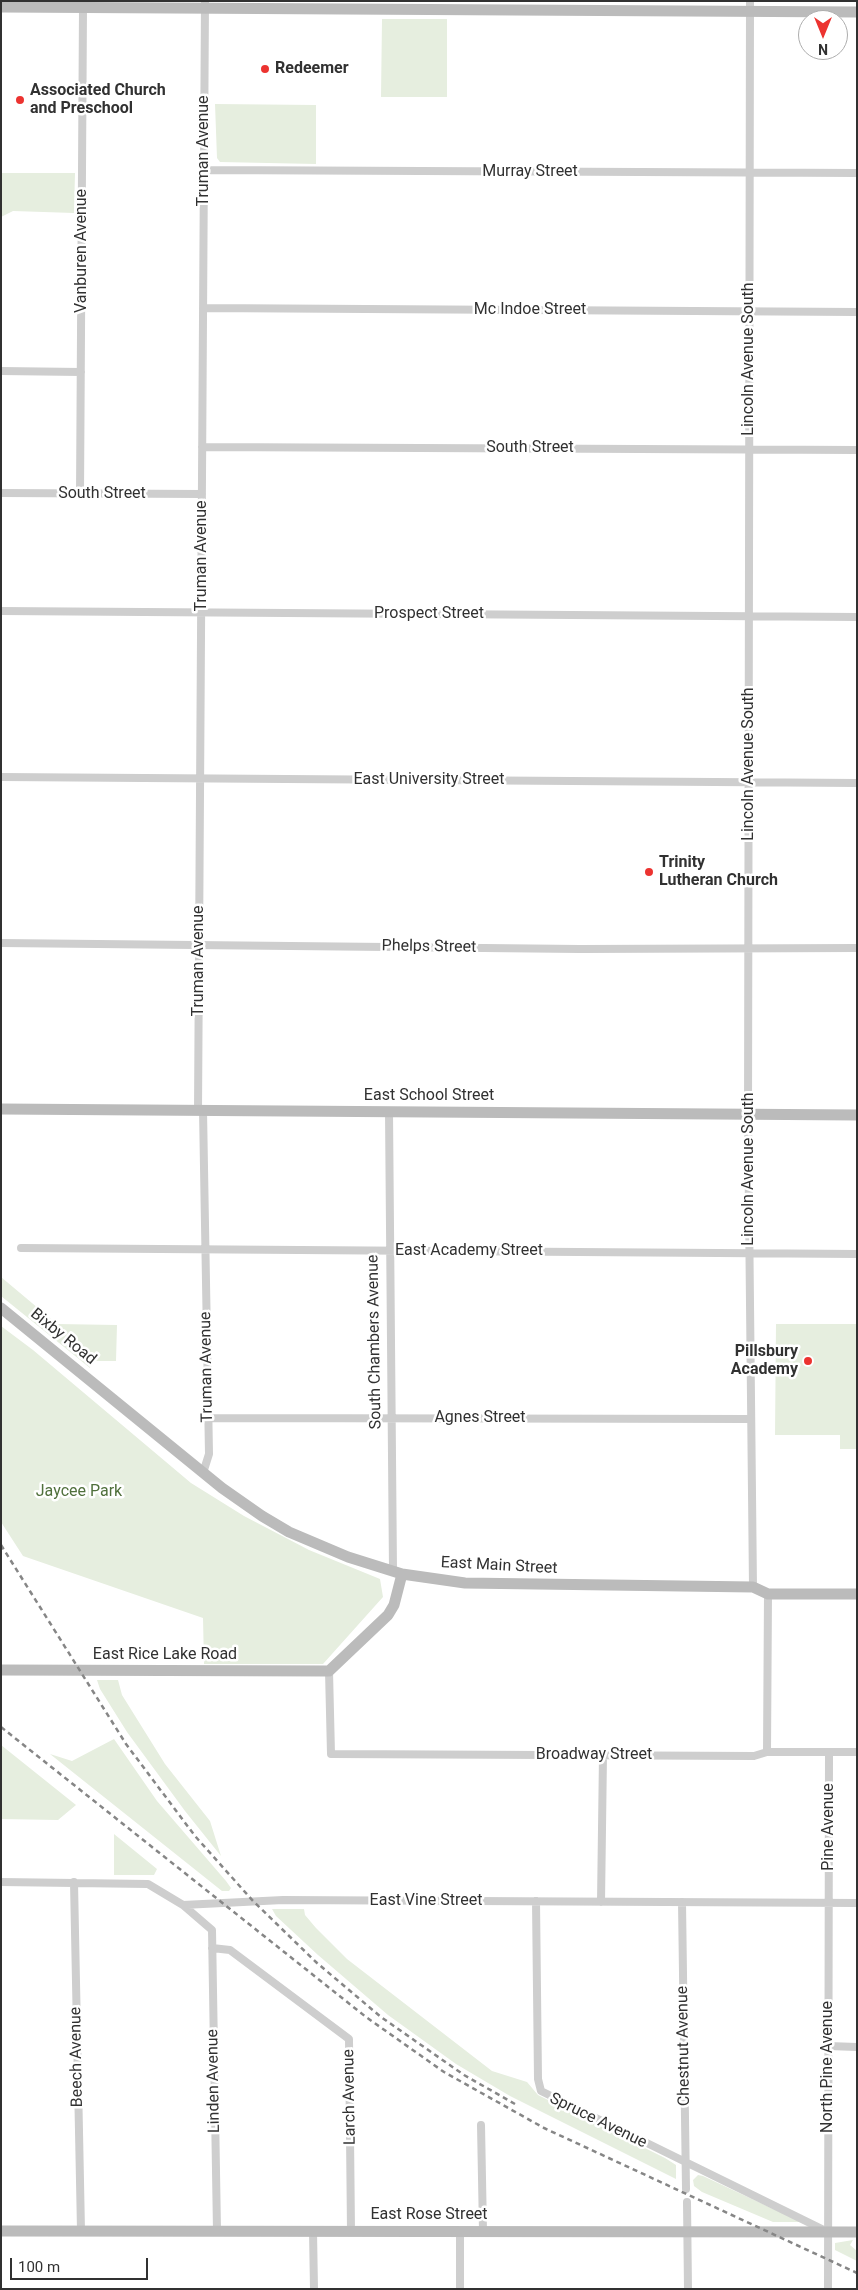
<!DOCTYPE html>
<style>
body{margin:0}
#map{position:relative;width:858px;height:2290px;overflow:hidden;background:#fff;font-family:Roboto,sans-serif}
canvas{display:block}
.frame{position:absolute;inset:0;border:2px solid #313131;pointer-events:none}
.north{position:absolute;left:798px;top:10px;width:50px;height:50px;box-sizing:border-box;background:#fff;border:1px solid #adadad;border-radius:50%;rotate:180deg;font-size:14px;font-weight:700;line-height:20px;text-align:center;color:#313131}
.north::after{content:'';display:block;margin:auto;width:18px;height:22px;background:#ec3330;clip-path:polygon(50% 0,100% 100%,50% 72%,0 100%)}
.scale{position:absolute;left:10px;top:2258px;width:138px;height:22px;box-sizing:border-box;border:2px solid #313131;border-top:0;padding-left:6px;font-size:15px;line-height:18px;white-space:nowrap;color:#313131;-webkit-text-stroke:4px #fff;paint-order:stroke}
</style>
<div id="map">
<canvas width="858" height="2290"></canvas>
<div class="frame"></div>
<div class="north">N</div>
<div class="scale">100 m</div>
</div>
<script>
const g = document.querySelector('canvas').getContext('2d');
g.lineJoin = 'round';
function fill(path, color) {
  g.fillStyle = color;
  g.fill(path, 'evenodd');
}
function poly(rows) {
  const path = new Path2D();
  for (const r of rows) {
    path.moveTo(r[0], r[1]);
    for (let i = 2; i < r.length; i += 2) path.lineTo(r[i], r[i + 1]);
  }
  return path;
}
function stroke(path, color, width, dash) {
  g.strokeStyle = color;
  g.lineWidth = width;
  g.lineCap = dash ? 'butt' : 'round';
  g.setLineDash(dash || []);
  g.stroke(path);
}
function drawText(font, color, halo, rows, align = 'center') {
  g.font = font + ' Roboto,sans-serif';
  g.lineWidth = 5;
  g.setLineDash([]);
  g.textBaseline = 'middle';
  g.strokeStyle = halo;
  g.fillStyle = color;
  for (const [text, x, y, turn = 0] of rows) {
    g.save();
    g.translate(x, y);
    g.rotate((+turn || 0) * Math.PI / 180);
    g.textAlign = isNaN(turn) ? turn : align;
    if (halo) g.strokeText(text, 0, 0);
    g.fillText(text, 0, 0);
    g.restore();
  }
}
fill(poly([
 [382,19,447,19,447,97,381,97],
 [215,104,316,105,316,164,220,162,217,158],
 [1,173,75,173,74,213,13,211,1,217],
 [1,1277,57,1324,117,1325,116,1361,91,1361,90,1368,1,1296],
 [776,1324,857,1324,857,1449,840,1449,840,1435,775,1435],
 [1,1326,33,1350,191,1483,244,1516,309,1550,380,1579,383,1597,323,1664,204,1664,203,1618,23,1556,1,1522],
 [97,1680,118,1680,122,1695,165,1764,210,1821,221,1856,185,1811,127,1732,100,1689],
 [114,1739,157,1801,226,1881,231,1888,229,1891,222,1891,50,1754,72,1761],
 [1,1745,76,1805,58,1820,1,1819],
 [114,1834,157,1869,154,1875,114,1875],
 [272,1909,304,1909,305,1915,316,1928,347,1959,492,2071,527,2082,538,2095,665,2158,676,2165,676,2179,510,2096,456,2064,388,2015,318,1955,276,1916],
 [698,2175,703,2176,801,2222,773,2222,702,2192,694,2186,693,2180],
 [853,2240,850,2245,857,2251,857,2261,835,2250,835,2243]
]), '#e6eedf');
stroke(poly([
 [750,1,748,1114,753,1587],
 [204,170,857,173],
 [203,308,857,312],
 [1,371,81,372],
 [202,447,857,450],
 [1,493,202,494],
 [80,494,83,8],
 [1,611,857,617],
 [1,777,857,783],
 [1,943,580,949,857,948],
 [198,1110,205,1],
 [389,1112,393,1571],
 [21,1248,857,1254],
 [208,1418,751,1419],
 [203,1473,209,1454,203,1110],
 [329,1671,331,1754,754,1756,767,1752,857,1752],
 [767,1752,768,1594],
 [1,1882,148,1884,183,1905,283,1900,857,1903],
 [74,1882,81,2231],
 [536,1901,538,2079,541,2091,826,2231],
 [601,1902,603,1755],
 [682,1902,686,2189],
 [183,1905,212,1930,217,2231],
 [212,1948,230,1950,349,2039,351,2231],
 [828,2046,857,2047],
 [481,2125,483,2231],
 [687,2202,688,2289],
 [313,2231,314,2289],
 [460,2231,460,2289],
 [828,2289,829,1752]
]), '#cecece', 8);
stroke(poly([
 [1,7,857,12],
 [1,1109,857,1115],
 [1,1308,222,1488,262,1516,289,1532,348,1557,402,1574,465,1583,753,1587,768,1594,857,1594],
 [1,1670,329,1671,388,1615,394,1605,402,1574],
 [1,2231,857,2232]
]), '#bbb', 11);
stroke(poly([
 [1,1545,126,1744,195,1836,253,1901,317,1963,381,2017,464,2075,515,2104],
 [1,1727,366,2017,444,2072,544,2128,857,2273]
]), '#868686', 2.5, [5, 4]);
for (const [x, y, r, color] of [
 [265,69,5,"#ec3330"],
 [20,100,5,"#ec3330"],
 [649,872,5,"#ec3330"],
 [808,1361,5,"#ec3330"]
]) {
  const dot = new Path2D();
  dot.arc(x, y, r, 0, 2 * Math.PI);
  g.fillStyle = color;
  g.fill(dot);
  stroke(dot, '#fff', 2);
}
drawText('bold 16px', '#313131', '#fff', [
 ["Redeemer",275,69],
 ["Associated Church",30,91],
 ["and Preschool",30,109],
 ["Trinity",659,863],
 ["Lutheran Church",659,881],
 ["Pillsbury",798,1352,"right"],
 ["Academy",798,1370,"right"]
], 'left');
drawText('16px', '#313131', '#fff', [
 ["Truman Avenue",204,151,-90],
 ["Murray Street",530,172],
 ["Vanburen Avenue",82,251,-90],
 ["Mc Indoe Street",530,310],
 ["Lincoln Avenue South",749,359,-90],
 ["South Street",530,448],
 ["South Street",102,494],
 ["Truman Avenue",202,556,-90],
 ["Prospect Street",429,614],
 ["Lincoln Avenue South",749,764,-90],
 ["East University Street",429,780],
 ["Phelps Street",429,947,1],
 ["Truman Avenue",199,961,-90],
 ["East School Street",429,1096],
 ["Lincoln Avenue South",749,1169,-90],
 ["East Academy Street",469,1251],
 ["Bixby Road",63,1337,39],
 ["South Chambers Avenue",375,1342,-91],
 ["Truman Avenue",207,1367,-91],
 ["Agnes Street",480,1418],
 ["East Main Street",499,1566,3],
 ["East Rice Lake Road",165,1655],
 ["Broadway Street",594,1755],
 ["Pine Avenue",829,1827,-90],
 ["East Vine Street",426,1901],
 ["Chestnut Avenue",684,2046,-91],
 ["Beech Avenue",77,2057,-91],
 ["North Pine Avenue",828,2067,-90],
 ["Linden Avenue",214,2081,-91],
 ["Larch Avenue",350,2097,-91],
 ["Spruce Avenue",598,2121,26],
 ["East Rose Street",429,2215]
]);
drawText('16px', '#50703c', '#fff', [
 ["Jaycee Park",79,1492]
]);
</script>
